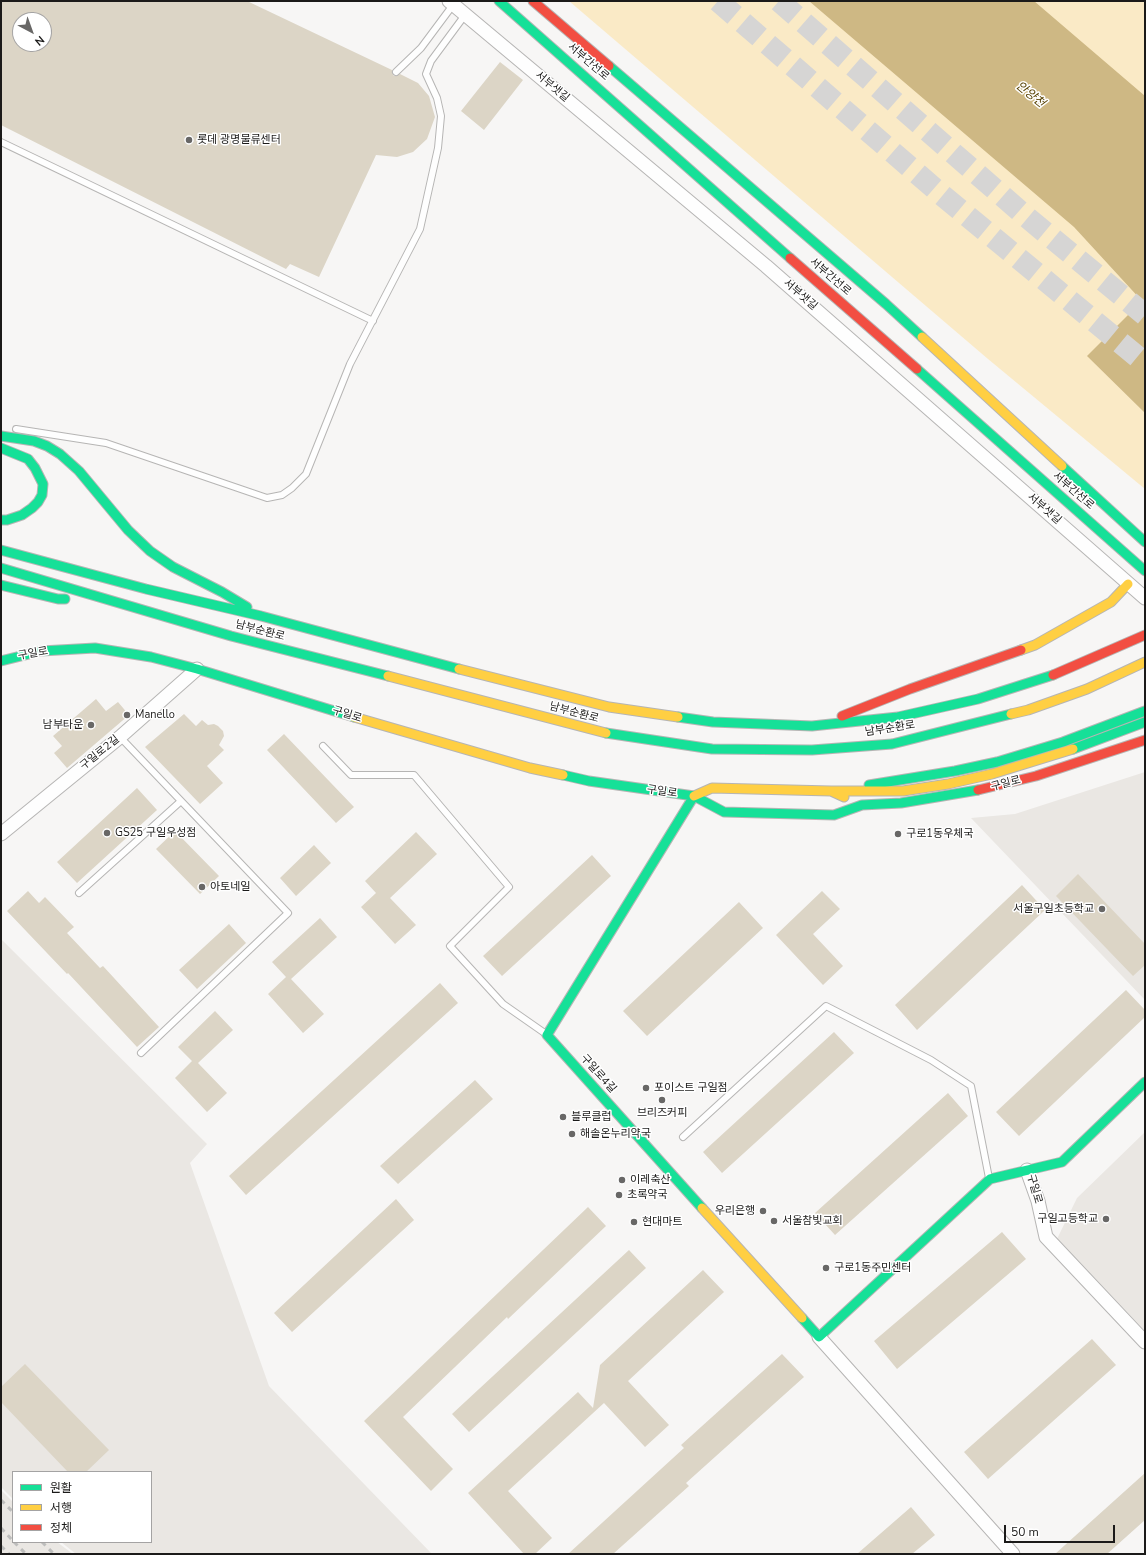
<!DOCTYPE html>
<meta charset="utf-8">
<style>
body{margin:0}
#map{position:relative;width:1146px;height:1555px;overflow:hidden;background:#f7f6f5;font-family:"Nunito Sans","Noto Sans KR",sans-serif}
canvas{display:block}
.frame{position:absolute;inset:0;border:2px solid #1b1a19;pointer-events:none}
.legend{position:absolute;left:12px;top:1471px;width:140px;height:72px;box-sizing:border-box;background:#fff;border:1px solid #a4a3a3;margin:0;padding:5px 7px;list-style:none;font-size:12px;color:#1b1a19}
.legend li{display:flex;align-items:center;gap:8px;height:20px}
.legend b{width:20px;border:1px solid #a4a3a3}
.north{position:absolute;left:12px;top:12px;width:40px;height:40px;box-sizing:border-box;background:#fff;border:1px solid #a4a3a3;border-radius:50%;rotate:139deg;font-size:11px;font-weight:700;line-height:16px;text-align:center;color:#1b1a19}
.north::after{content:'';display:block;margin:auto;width:14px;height:18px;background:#686766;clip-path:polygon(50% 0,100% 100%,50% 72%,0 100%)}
.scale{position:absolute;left:1004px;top:1525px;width:111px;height:18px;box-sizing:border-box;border:2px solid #1b1a19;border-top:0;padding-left:5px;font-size:12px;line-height:14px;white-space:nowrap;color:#1b1a19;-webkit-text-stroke:3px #fff;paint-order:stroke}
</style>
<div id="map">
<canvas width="1146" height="1555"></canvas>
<div class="frame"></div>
<ul class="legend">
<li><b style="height:5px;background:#16e098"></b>원활</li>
<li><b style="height:5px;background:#ffcf43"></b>서행</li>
<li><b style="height:5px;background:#f24e42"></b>정체</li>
</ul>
<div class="north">N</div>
<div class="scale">50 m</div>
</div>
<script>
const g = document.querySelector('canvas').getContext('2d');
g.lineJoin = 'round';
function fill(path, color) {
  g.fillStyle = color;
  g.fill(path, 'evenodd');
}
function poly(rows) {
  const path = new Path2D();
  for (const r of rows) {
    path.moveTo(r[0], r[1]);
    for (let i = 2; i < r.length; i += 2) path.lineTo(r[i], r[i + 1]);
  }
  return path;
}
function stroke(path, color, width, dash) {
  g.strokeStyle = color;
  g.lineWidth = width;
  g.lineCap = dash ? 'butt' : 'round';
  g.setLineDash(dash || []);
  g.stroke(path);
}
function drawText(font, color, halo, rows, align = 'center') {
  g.font = font + ' "Nunito Sans","Noto Sans KR",sans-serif';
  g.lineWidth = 3;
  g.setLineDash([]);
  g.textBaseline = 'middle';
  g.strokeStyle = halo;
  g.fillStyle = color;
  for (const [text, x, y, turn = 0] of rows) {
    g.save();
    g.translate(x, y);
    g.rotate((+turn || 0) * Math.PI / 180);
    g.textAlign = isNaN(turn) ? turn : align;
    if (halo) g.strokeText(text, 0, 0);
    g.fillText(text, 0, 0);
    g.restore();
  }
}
fill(poly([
 [1145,772,1145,1000,971,818,1015,814],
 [1,939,207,1144,190,1163,269,1386,432,1554,76,1554,61,1542,151,1542,151,1472,13,1472,13,1499,1,1487],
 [1145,1132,1145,1334,1056,1241,1077,1198],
 [1,1490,13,1502,13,1542,57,1542,73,1554,1,1554]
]), '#eae7e3');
fill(poly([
 [569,1,1145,1,1145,489,988,359]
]), '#faeac6');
fill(poly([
 [809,1,1034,1,1145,96,1144,412,1087,356,1142,301,1074,227]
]), '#ceb884');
fill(poly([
 [1,1,247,1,392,70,392,73,394,76,400,74,418,83,429,96,435,117,427,139,413,152,397,157,376,155,319,277,290,264,286,269,1,125],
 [20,20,44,20,44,44,20,44],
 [500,62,523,80,484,130,461,111],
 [96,699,106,711,118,702,129,715,67,768,54,753,62,746,53,736],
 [184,714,196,726,202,720,208,725,214,724,218,726,223,731,224,736,219,745,224,750,207,766,223,783,200,804,145,747],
 [284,734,354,807,336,823,267,750],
 [137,788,157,810,77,883,57,862],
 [175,831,219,876,200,894,156,849],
 [416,832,437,854,390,898,416,925,395,944,361,907,376,893,365,881],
 [314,845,331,863,296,896,280,878],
 [592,855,611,876,502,976,483,956],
 [1078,874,1145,944,1145,965,1133,976,1056,896],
 [1022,885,1045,910,917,1030,895,1005],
 [28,891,39,903,45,897,74,927,67,933,100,968,103,966,159,1027,137,1047,68,973,67,974,7,911],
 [822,891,840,909,813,934,843,966,823,985,776,935],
 [739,902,763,928,647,1036,623,1011],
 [320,918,337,937,291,979,324,1014,303,1033,268,994,286,977,272,962],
 [229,924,246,943,197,989,179,970],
 [440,983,458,1003,246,1195,229,1176],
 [1126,990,1145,1010,1145,1017,1019,1136,996,1112],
 [215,1011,233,1030,198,1063,227,1093,207,1112,175,1078,192,1061,178,1047],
 [834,1032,854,1053,722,1173,703,1152],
 [475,1080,493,1099,398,1184,380,1166],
 [948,1093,968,1116,835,1235,815,1213],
 [396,1199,414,1220,292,1332,274,1313],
 [588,1207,606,1226,508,1319,507,1317,403,1417,453,1469,431,1491,364,1421],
 [1002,1232,1026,1259,897,1369,874,1341],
 [629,1250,646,1268,469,1432,452,1414],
 [703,1270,724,1292,628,1381,669,1425,645,1447,604,1403,508,1491,552,1538,535,1554,524,1554,468,1493,578,1392,593,1408,600,1365],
 [1092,1339,1116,1365,988,1479,964,1452],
 [782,1354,804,1377,686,1483,689,1486,613,1554,568,1554,684,1448,681,1445],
 [25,1364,109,1450,86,1472,68,1472,1,1402,1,1387],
 [1145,1473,1145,1520,1107,1554,1055,1554],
 [911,1507,935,1535,912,1554,857,1554]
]), '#dcd5c6');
stroke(poly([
 [718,1,942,195,1145,363],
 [779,1,1023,214,1145,315]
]), '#d6d5d4', 22, [22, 11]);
const lane = poly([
 [396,72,421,48,453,5],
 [1,142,373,321],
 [16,429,106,443,267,498,282,495,292,488,306,474,350,364,420,229,438,148,441,116,437,98,426,74,431,61,465,15],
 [120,737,288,913,141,1053],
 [323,746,351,775,414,775,509,887,450,946,503,1004,546,1034],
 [79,893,181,801],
 [683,1137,826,1006,931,1060,971,1086,989,1178]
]);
const street = poly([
 [449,1,766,266,1145,598],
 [1,834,120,737,197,669],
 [1027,1170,1038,1201,1046,1237,1145,1342],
 [819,1337,1013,1554]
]);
const fast = poly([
 [499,1,790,258],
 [609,66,886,304,922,337],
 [917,369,1145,571],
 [1,436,34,441,47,446,60,454,79,471,128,530,150,551,173,567,222,592,247,607],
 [1,448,28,459,35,468,43,484,42,495,38,502,32,508,22,515,7,520,1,520],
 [1062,466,1145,542],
 [1,550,146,589,261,616,459,669],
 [1,568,231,636,388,676],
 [1,585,58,599,65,599],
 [1,661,41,651,95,648,151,657,197,669,354,717],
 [678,717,713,722,812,726,898,717,978,699,1053,675],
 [606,733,712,749,812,750,892,744,1011,714],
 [1073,749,1145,722],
 [563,775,589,781,694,796,724,812,834,815,862,805,901,803,978,790],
 [869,785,955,771,997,762,1063,742,1145,711],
 [694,796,547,1035,702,1208],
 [802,1318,819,1337,990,1179,1062,1162,1145,1082]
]);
const slow = poly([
 [922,337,1062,466],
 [1021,650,1035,645,1111,602,1128,584],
 [459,669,609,707,678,717],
 [388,676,606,733],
 [1011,714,1028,710,1087,689,1145,662],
 [354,717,530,768,563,775],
 [831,791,903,791,948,784,992,774,1073,749],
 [694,796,712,788,831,791,844,797],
 [702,1208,802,1318]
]);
const jam = poly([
 [533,1,609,66],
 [790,258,917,369],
 [1053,675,1145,635],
 [842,716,910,689,1021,650],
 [978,790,1036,776,1145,740]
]);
stroke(lane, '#b6b5b4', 8);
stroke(street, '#b6b5b4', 15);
stroke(fast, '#b6b5b4', 11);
stroke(slow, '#b6b5b4', 11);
stroke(jam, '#b6b5b4', 11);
stroke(lane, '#fefefe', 6);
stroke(street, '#fefefe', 13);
stroke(fast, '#16e098', 9);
stroke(slow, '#ffcf43', 9);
stroke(jam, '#f24e42', 9);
stroke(poly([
 [1,1500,13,1512],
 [1,1528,13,1541],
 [14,1542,26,1554],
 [42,1542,54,1554],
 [1,1546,9,1554]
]), '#bdbdbc', 3, [5, 5]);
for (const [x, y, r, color] of [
 [189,140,4,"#686766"],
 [127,715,4,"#686766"],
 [91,725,4,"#686766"],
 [107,833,4,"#686766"],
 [898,834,4,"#686766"],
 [202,887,4,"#686766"],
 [1102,909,4,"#686766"],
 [646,1088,4,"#686766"],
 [662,1100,4,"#686766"],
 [563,1117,4,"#686766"],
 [572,1134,4,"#686766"],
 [622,1180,4,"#686766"],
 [619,1195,4,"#686766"],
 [763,1211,4,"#686766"],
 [1106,1219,4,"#686766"],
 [774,1221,4,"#686766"],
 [634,1222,4,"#686766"],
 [826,1268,4,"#686766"]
]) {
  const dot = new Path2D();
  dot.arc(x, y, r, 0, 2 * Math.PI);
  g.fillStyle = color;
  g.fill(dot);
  stroke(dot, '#fff', 1.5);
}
drawText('11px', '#1b1a19', '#fff', [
 ["서부간선로",588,62,41],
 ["서부샛길",552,87,40],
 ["서부간선로",830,277,41],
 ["서부샛길",800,295,41],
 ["서부간선로",1073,491,41],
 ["서부샛길",1044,509,41],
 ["남부순환로",260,631,15],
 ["구일로",33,654,-10],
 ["남부순환로",574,713,15],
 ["구일로",347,715,17],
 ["남부순환로",890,729,-9],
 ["구일로2길",100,753,-39],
 ["구일로",1006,784,-15],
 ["구일로",662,792,8],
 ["구일로4길",598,1074,48],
 ["구일로",1034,1189,74]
]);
drawText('11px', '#1b1a19', '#fff', [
 ["롯데 광명물류센터",197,140],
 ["Manello",135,715],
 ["남부타운",83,725,"right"],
 ["GS25 구일우성점",115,833],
 ["구로1동우체국",906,834],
 ["아토네일",210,887],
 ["서울구일초등학교",1094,909,"right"],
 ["포이스트 구일점",654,1088],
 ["브리즈커피",662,1113,"center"],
 ["블루클럽",571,1117],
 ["해솔온누리약국",580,1134],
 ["이레축산",630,1180],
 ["초록약국",627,1195],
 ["우리은행",755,1211,"right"],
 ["구일고등학교",1098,1219,"right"],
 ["서울참빛교회",782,1221],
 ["현대마트",642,1222],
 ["구로1동주민센터",834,1268]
], 'left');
drawText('italic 12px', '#574203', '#fff', [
 ["안양천",1030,95,39]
]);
</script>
